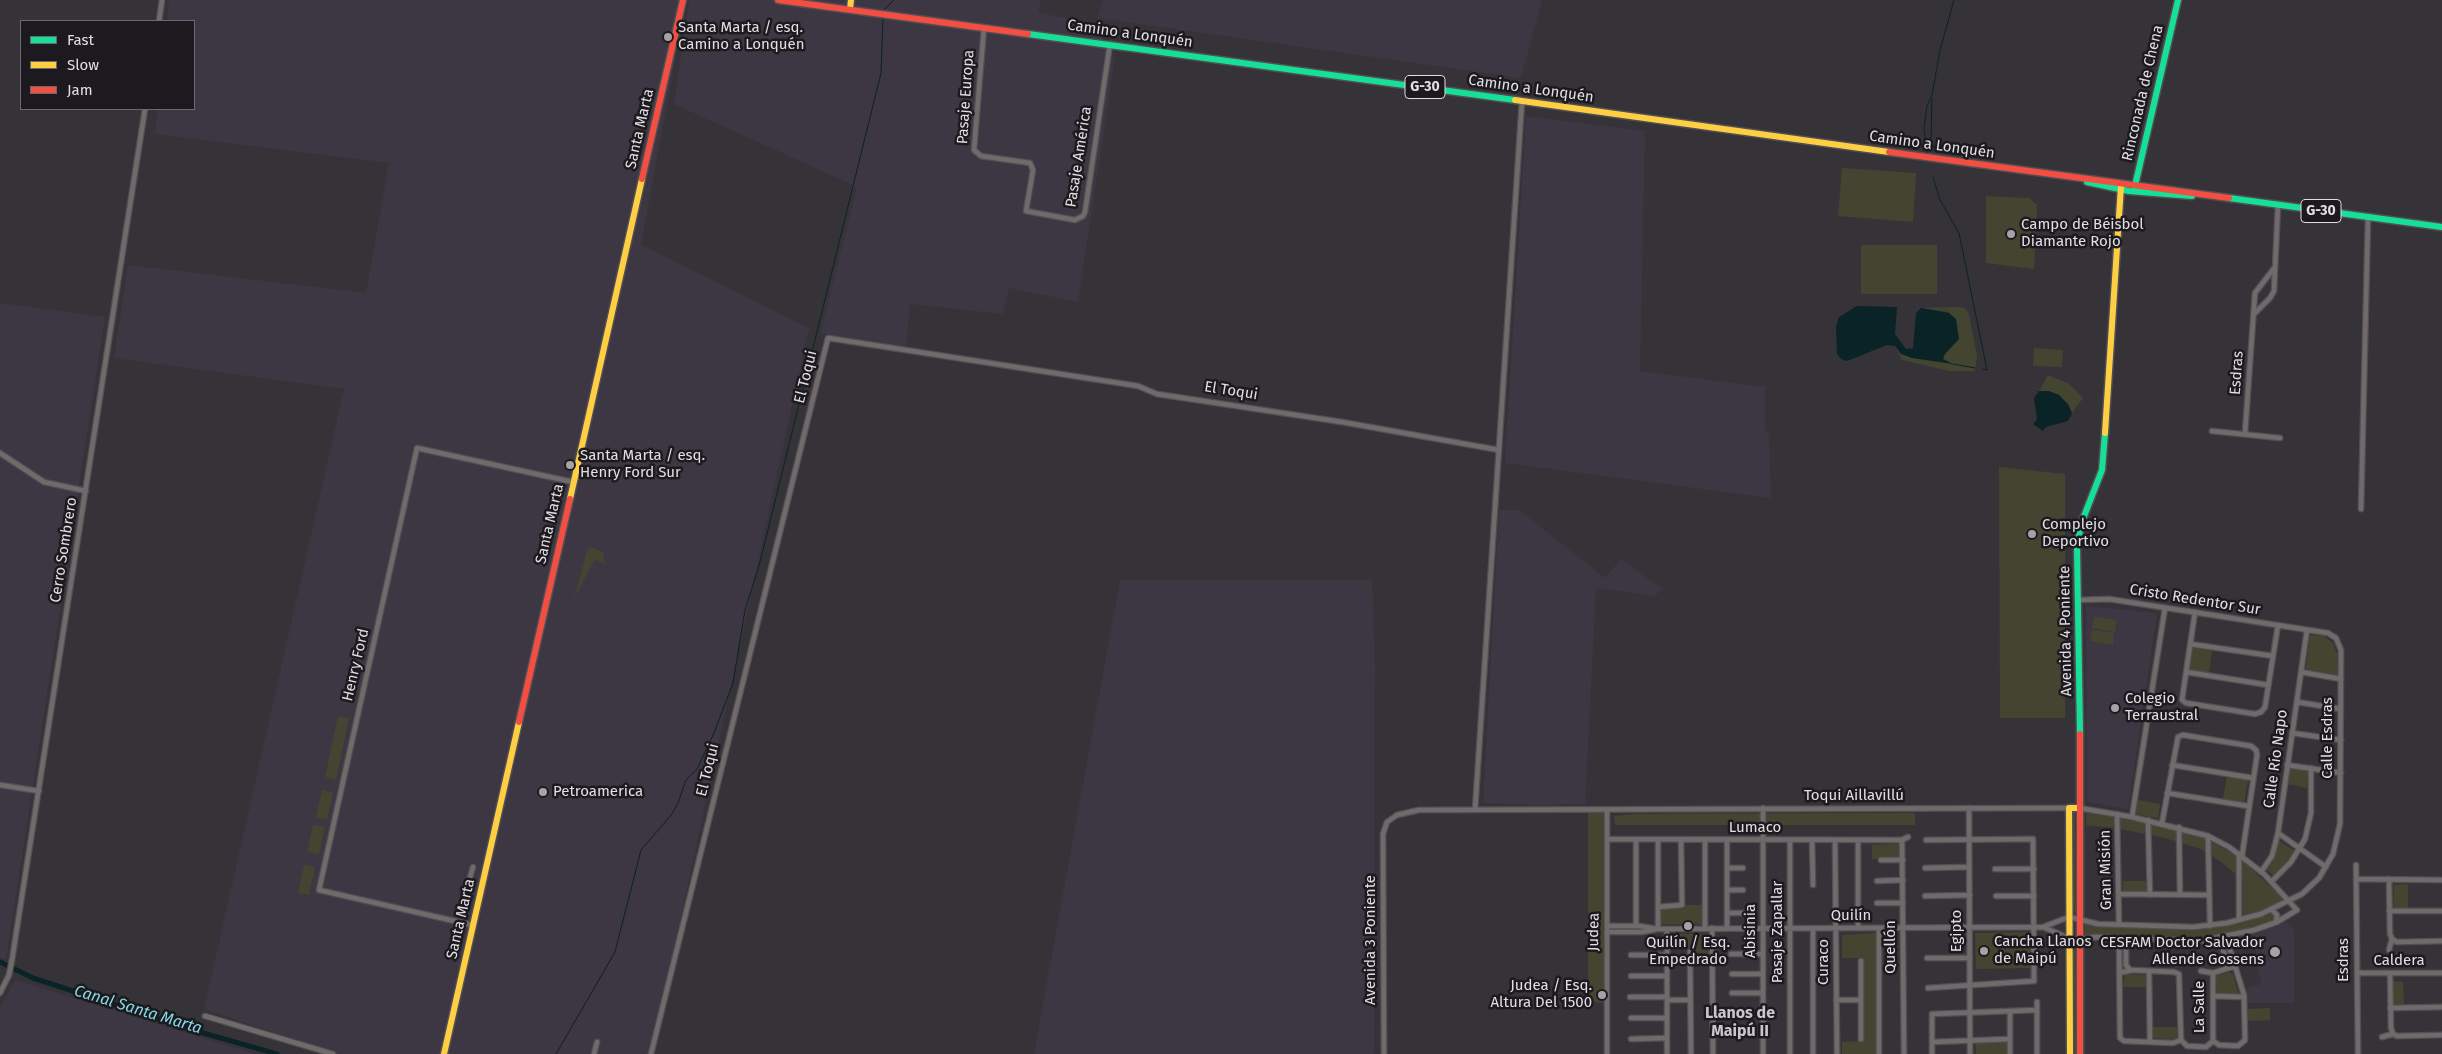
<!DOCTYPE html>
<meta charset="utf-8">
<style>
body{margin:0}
#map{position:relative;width:2442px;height:1054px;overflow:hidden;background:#363338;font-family:"Fira Sans",sans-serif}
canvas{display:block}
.legend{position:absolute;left:20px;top:20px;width:175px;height:90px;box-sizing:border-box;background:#1c1a1e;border:1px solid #6b696d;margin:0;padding:6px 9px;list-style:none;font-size:15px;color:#e1dfe4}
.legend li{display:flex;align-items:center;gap:10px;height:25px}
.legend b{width:25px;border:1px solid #6b696d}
</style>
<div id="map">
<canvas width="2442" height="1054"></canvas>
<ul class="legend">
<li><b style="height:6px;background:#16e098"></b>Fast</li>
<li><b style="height:6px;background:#ffcf43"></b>Slow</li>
<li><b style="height:6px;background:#f24e42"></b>Jam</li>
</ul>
</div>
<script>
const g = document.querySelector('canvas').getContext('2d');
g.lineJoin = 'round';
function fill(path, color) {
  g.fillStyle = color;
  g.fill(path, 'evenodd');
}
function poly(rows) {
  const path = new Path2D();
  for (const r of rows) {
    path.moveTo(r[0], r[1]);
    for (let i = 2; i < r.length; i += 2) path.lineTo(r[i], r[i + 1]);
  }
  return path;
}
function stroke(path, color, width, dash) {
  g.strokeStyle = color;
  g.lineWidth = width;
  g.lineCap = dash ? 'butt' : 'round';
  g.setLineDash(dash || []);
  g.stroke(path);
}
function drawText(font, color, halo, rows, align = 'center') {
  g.font = font + ' "Fira Sans",sans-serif';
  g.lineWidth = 5;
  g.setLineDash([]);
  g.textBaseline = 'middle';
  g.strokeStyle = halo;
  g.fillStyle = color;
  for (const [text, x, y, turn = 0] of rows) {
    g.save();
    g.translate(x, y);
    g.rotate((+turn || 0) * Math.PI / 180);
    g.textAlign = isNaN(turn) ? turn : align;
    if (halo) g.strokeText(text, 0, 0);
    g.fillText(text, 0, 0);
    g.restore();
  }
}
fill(poly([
 [169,0,686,0,641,245,809,328,651,1054,337,1054,204,1009,344,389,114,358,128,265,366,293,389,163,155,134,158,109,194,109,194,21,167,21],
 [689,0,1041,0,1038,13,1091,22,1115,57,1078,302,1009,288,1003,314,910,304,906,347,820,333,857,187,674,104],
 [1103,0,1542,0,1521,78,1097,18],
 [1526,116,1645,131,1640,371,1765,387,1765,429,1769,437,1771,498,1505,463],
 [0,303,105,317,6,960,0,957],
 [1499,510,1519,510,1605,578,1621,559,1663,589,1654,596,1596,588,1585,804,1559,804,1559,806,1483,803],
 [1120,580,1372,580,1375,664,1374,1054,1034,1054],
 [2086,606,2157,613,2128,809,2087,802],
 [2286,922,2294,929,2294,1003,2247,1003,2245,989,2261,984,2252,934],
 [15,980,255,1054,0,1054,0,1008]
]), '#3d3643');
fill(poly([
 [1842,168,1916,173,1913,222,1838,216],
 [1986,196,2029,198,2037,205,2034,269,1986,263],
 [1861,245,1937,245,1937,294,1861,294],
 [1958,307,1965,308,1969,314,1977,356,1975,371,1949,371,1902,360,1895,346,1901,354,1952,363,1943,360,1944,354,1959,339,1949,312,1921,308],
 [2034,348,2063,350,2062,367,2033,366],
 [2048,375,2069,384,2083,398,2072,413,2068,404,2039,391],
 [1999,467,2065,474,2065,718,2000,718],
 [593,547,605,554,603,559,606,565,595,559,574,599,587,550],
 [2094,617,2116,620,2115,632,2092,628],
 [2092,630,2114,633,2113,645,2090,641],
 [2310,635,2324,636,2333,643,2337,654,2337,675,2306,669],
 [2193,648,2212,651,2209,673,2190,670],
 [338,716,349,718,336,779,325,777],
 [2289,768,2308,772,2307,788,2288,784],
 [2227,776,2248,779,2244,803,2223,799],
 [322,790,333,792,327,820,316,817],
 [2138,800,2160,804,2158,818,2136,814],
 [2072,810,2075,810,2076,911,2072,911],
 [1588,811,1603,811,1604,1003,1588,1001],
 [1915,813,1915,825,1615,825,1614,816,1634,814],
 [2087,813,2180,829,2204,838,2228,851,2247,865,2282,897,2283,902,2245,916,2243,913,2243,880,2220,861,2201,849,2165,838,2115,828,2086,825],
 [313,824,325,827,319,855,307,852],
 [2278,840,2296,852,2273,875,2267,870,2274,859],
 [1899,844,1900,858,1872,859,1872,845],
 [304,865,315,867,309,895,298,893],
 [2123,881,2147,881,2147,892,2123,892],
 [2408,884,2408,910,2396,909,2393,906,2394,885],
 [1685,905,1703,905,1703,924,1660,924,1660,909,1685,909],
 [2272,913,2274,914,2273,921,2248,929,2206,938,2085,936,2085,924,2095,927,2198,930,2239,924],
 [2032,932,2033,968,1976,969,1975,933],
 [1876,933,1877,1054,1842,1054,1842,1042,1864,1041,1863,958,1842,958,1842,935],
 [1672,934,1711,934,1711,954,1694,954,1693,949,1672,949],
 [2072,942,2077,942,2077,1054,2073,1054],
 [2229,972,2233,974,2239,995,2217,994,2216,976],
 [2125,974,2146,975,2148,987,2123,987],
 [2393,981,2403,982,2404,1006,2393,1006,2391,983],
 [2270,1008,2270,1020,2248,1021,2248,1009],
 [2152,1027,2177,1027,2177,1037,2176,1039,2154,1038,2152,1035],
 [1976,1043,2007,1043,2007,1054,1976,1054]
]), '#434530');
fill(poly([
 [1857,306,1897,307,1895,334,1906,349,1913,348,1916,313,1921,308,1949,313,1956,319,1959,339,1945,354,1943,359,1953,364,1912,358,1901,354,1895,346,1887,345,1847,361,1841,359,1837,354,1836,327,1839,317],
 [2039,391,2049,391,2059,395,2068,404,2072,413,2068,421,2046,427,2043,431,2033,424,2037,419,2034,398]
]), '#0a2326');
stroke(poly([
 [885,9,894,0],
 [1932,98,1931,140,1933,146,1939,151],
 [1927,153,1924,128,1927,106,1932,95,1940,50,1954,0],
 [1933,177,1940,200,1959,233,1987,370,1983,369],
 [1953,364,1975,368],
 [556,1054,615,952,641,850,672,814,678,803,686,780,697,769,714,733,733,683,745,610,760,562,881,73,883,18]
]), '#0a2326', 1);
stroke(poly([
 [0,962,33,978,196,1031,277,1054]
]), '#0a2326', 5);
const street = poly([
 [159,21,162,0],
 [984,28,974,150,981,156,1030,163,1033,170,1026,211,1075,220,1083,216,1085,212,1110,44],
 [2255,313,2270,298,2274,291,2278,205],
 [2212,431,2280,438],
 [2245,433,2255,293,2275,267],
 [0,453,44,482,86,491],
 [2361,509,2368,218],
 [2195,612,2182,700,2186,703,2255,714,2261,712,2265,707,2278,625],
 [2190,644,2273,656],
 [2186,672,2268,685],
 [2301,672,2341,679],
 [2297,702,2341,709],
 [2292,733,2341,740],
 [2172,765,2253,778],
 [2287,765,2341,773],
 [0,785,39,791],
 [2167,793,2248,806],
 [1763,808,1763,1054],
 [1969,808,1970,1054],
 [1475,810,1522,101],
 [2117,814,2119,925],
 [2132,817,2165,608],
 [2148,820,2150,895],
 [2162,823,2178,737,2183,735,2251,746,2256,750,2257,755,2242,856],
 [2179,827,2180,895],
 [2278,833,2326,867],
 [2208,836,2210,926],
 [1607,839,1902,840,1908,837],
 [1658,840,1658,929],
 [1790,840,1790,1054],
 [1812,840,1813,885],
 [1835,840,1837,1054],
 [1858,840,1858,928],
 [1902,840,1904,1054],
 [1926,840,2033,839,2034,981,1928,988],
 [1705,841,1705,928],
 [2239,854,2239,920],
 [1881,860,1903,860],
 [2356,865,2358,1054],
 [1727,868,1743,868],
 [1925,868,1969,867],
 [1995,869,2034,869],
 [2261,872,2272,856,2278,833,2307,630],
 [2356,879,2442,880],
 [2389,879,2390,934,2392,939],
 [1877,881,1903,880],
 [2272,881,2291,862,2305,839,2311,813,2311,768],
 [1727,890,1743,890],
 [2119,894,2209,895],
 [1925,896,1970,895],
 [1996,896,2034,896],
 [464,899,473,867],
 [1877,903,1903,903],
 [1658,907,1682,905,1681,840],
 [2272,910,2277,915,2276,922],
 [2389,911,2442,911],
 [1727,913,1743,913],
 [472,925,319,890,417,448,573,482],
 [1636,925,1636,839],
 [1607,926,1639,926,1658,929,2043,927,2073,940,2096,937,2200,941,2254,930,2277,922,2297,910,2264,874,2229,847,2208,836,2132,817,2079,808],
 [2043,927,2069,917,2098,924,2194,927,2227,923,2261,914,2302,894,2319,878,2333,854,2340,824,2341,650,2336,638,2328,633,2109,599,2078,600],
 [1712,928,1713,1054],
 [1727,928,1727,841],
 [1813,928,1813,1054],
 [1879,928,1879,1054],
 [1667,929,1667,1054],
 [1607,932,1642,932,1657,929],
 [2119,938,2120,1038,2124,1041,2173,1043,2181,1040],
 [2126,938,2126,965,2130,970],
 [2220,938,2228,968],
 [2392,939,2397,942,2442,941],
 [2389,950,2392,939],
 [1690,952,1691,1054],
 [1731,954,1763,954],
 [1631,955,1667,955],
 [1927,958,1970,958],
 [1861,961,1861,1039],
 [2149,971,2150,1042],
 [2201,971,2213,973,2235,966],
 [2119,973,2132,970,2174,972,2179,974,2181,1040],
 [2213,973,2213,1041],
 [2357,973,2442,973],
 [2390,973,2391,1028,2393,1034],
 [1732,974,1763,974],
 [1631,976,1667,976],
 [0,993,9,975,12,960,145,109],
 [1732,993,1763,993],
 [2213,996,2244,997],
 [1630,997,1667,997],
 [1667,1000,1690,1000],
 [1836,1000,1861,1000],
 [2390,1008,2442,1007],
 [2010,1011,2010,1054],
 [205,1016,333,1054],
 [1631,1018,1667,1018],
 [2393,1034,2397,1036,2442,1035],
 [2382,1037,2393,1034],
 [1631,1039,1667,1038],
 [2181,1040,2187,1046,2206,1047,2213,1041],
 [2213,1041,2219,1045,2238,1046,2245,1040,2244,995,2226,937],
 [1932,1042,2010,1039],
 [594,1054,597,1042],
 [651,1054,828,338,1138,386,1157,394,1342,422,1499,450],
 [1384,1054,1383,834,1387,822,1397,815,1419,810,2069,808],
 [1607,1054,1607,810],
 [1932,1054,1932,1014,2037,1010],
 [2037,1054,2037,1002]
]);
const fast = poly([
 [1028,34,1515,100],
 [2087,182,2129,191,2192,196],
 [2134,190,2178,0],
 [2229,198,2442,227],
 [2080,734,2077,548,2081,524,2102,470,2105,433]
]);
const slow = poly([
 [850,9,851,0],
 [1515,100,1889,152],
 [2105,433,2121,186],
 [570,499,642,179],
 [444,1054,519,722],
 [2070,1054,2069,808,2078,808]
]);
const jam = poly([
 [778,0,1028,34],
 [1889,152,2229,198],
 [642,179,683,0],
 [519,722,570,499],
 [2080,734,2080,1054]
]);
stroke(street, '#514f53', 7);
stroke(fast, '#514f53', 9);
stroke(slow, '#514f53', 9);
stroke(jam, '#514f53', 9);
stroke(street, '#716a6a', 4.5);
stroke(fast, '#16e098', 6);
stroke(slow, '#ffcf43', 6);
stroke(jam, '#f24e42', 6);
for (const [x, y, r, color] of [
 [668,37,5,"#a5a3a8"],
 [2011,234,5,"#a5a3a8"],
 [570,465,5,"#a5a3a8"],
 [2032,534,5,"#a5a3a8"],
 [2115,708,5,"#a5a3a8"],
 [543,792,5,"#a5a3a8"],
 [1688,926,5,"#a5a3a8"],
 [1984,951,5,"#a5a3a8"],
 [2275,952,6,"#a5a3a8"],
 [1602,995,5,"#a5a3a8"]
]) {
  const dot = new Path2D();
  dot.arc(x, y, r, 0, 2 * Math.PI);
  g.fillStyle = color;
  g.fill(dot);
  stroke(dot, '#1c1a1e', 2);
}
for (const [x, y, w] of [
 [1425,87,40],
 [2321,211,40]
]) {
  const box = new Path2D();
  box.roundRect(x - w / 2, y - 11.5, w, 23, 4);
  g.fillStyle = '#1c1a1e';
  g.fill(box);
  stroke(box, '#e1dfe4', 1);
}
drawText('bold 14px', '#e1dfe4', null, [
 ["G-30",1425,87],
 ["G-30",2321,211]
]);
drawText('15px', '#e1dfe4', '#1c1a1e', [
 ["Santa Marta / esq.",678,28],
 ["Camino a Lonquén",678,45],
 ["Campo de Béisbol",2021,225],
 ["Diamante Rojo",2021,242],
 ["Santa Marta / esq.",580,456],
 ["Henry Ford Sur",580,473],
 ["Complejo",2042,525],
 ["Deportivo",2042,542],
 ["Colegio",2125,699],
 ["Terraustral",2125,716],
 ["Petroamerica",553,792],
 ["Cancha Llanos",1994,942],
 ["de Maipú",1994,959],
 ["Quilín / Esq.",1688,943,"center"],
 ["Empedrado",1688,960,"center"],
 ["CESFAM Doctor Salvador",2264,943,"right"],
 ["Allende Gossens",2264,960,"right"],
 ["Judea / Esq.",1592,986,"right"],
 ["Altura Del 1500",1592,1003,"right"]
], 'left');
drawText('15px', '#e1dfe4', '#1c1a1e', [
 ["Camino a Lonquén",1130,34,8],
 ["Camino a Lonquén",1531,89,8],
 ["Rinconada de Chena",2143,93,-77],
 ["Pasaje Europa",966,97,-86],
 ["Santa Marta",640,129,-77],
 ["Camino a Lonquén",1932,145,8],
 ["Pasaje América",1079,157,-81],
 ["Esdras",2237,373,-86],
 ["El Toqui",806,377,-76],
 ["El Toqui",1231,391,9],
 ["Santa Marta",550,524,-77],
 ["Cerro Sombrero",64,550,-81],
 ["Cristo Redentor Sur",2195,600,9],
 ["Avenida 4 Poniente",2066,631,-91],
 ["Henry Ford",356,665,-77],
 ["Calle Esdras",2328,738,-90],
 ["Calle Río Napo",2276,759,-82],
 ["El Toqui",708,770,-76],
 ["Toqui Aillavillú",1854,796],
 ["Lumaco",1755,828],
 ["Gran Misión",2106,870,-91],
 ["Quilín",1851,916],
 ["Santa Marta",461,919,-77],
 ["Abisinia",1751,931,-90],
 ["Egipto",1957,931,-90],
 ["Judea",1594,932,-89],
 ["Pasaje Zapallar",1778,932,-90],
 ["Avenida 3 Poniente",1371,940,-90],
 ["Quellón",1891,947,-90],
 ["Esdras",2344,960,-90],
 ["Caldera",2399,961],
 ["Curaco",1824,962,-90],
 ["La Salle",2200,1007,-90]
]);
drawText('italic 16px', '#85d9e7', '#1c1a1e', [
 ["Canal Santa Marta",138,1010,17]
]);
drawText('bold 16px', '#c9c4cf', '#1c1a1e', [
 ["Llanos de",1740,1014],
 ["Maipú II",1740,1032]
]);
</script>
